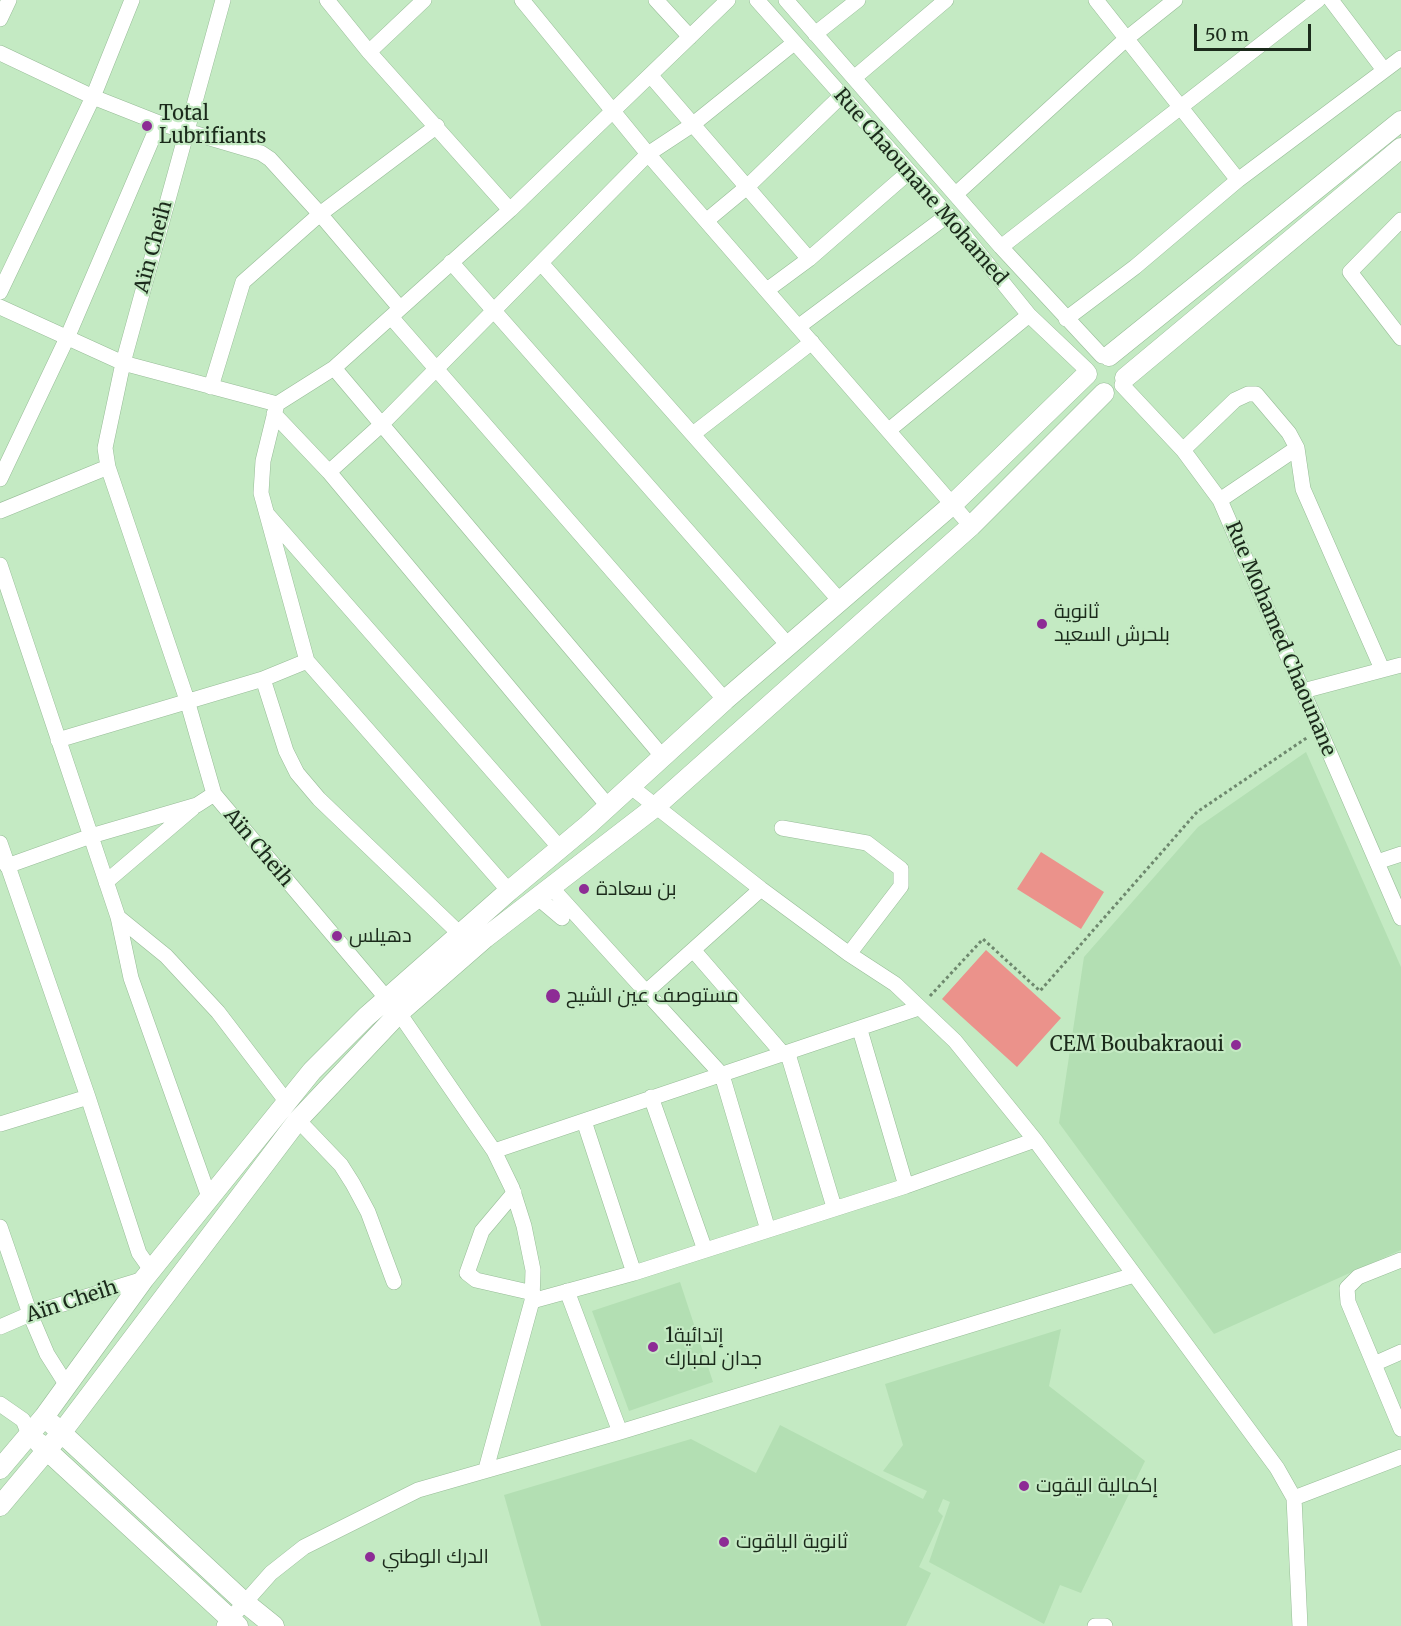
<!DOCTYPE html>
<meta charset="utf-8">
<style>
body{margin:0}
#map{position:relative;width:1401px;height:1626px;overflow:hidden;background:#c4eac3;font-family:Merriweather,serif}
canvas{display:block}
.scale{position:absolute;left:1194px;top:24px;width:117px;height:27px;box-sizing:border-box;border:3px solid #1b2a1b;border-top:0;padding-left:8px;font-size:18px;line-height:21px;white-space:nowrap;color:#1b2a1b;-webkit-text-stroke:4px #c4eac3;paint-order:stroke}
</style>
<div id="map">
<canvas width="1401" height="1626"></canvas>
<div class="scale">50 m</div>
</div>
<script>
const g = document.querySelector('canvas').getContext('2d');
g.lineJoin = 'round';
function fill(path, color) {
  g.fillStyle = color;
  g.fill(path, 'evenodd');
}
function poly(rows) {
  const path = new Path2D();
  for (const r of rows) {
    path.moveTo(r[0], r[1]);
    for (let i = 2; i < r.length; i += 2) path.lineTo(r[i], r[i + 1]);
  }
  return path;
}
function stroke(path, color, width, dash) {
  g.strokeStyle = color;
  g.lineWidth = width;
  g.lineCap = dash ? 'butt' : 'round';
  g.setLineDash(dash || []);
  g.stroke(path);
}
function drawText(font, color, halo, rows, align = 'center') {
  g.font = font + ' Merriweather,Cairo,serif';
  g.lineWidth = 4.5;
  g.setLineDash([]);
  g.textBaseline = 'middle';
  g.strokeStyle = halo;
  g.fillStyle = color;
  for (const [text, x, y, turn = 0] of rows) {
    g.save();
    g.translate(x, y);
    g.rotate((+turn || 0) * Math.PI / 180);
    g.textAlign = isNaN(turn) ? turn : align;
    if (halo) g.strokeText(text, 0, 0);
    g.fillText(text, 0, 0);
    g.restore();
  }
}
fill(poly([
 [1306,752,1401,967,1401,1250,1214,1334,1059,1123,1084,957,1198,827],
 [680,1282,713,1382,629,1411,592,1311],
 [1061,1329,1049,1386,1145,1461,1081,1593,1060,1585,1044,1624,929,1562,950,1502,943,1499,938,1511,943,1516,919,1567,931,1573,906,1626,541,1626,504,1495,691,1439,756,1473,780,1425,923,1499,927,1491,883,1471,903,1445,885,1384]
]), '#b3dfb3');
fill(poly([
 [1041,852,1104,892,1081,929,1017,889],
 [986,950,1061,1018,1017,1067,942,999]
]), '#eb928b');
const minor = poly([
 [223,0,123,363,105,448,108,467,187,700,214,794,399,1013,494,1151,512,1188,524,1226,533,1270,532,1301,486,1469],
 [327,0,369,52,510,210],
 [522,0,648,154,971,526],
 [656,0,690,37],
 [757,0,948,215,1029,315,1087,370],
 [786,0,1001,247,1102,356],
 [1096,0,1238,180],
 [1331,0,1384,70],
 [0,19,9,0],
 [815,34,858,0],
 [369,52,424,0],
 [0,53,93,97,159,123,261,153,270,159,320,214,399,307],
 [651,76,809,259],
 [854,78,946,0],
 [956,194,1126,39,1175,0],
 [1401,220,1350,272,1401,338],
 [706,221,747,187,841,96],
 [1001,247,1318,0],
 [451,262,788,645],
 [541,263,841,602],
 [767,290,809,259,909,172],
 [0,292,93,97,132,0],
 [0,307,123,363,277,404,334,368,510,210,728,0],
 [391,317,725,700],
 [1066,319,1135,267,1238,180,1401,58],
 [798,327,948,215],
 [334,368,662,756],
 [1122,385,1183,450,1220,500,1401,918],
 [211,387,243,282,320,214,437,126],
 [277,404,263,461,261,493,307,661,509,891],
 [274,414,329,472,608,806],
 [889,430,1029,315],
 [693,434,812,342],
 [1183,450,1235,400,1248,394,1256,394,1289,433,1297,448,1303,489,1382,669],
 [329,472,381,425,648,154,692,125,794,43],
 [0,479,67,338,159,123],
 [1220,500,1297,448],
 [0,511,108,467],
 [267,514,560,848],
 [0,565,118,917,131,978,209,1197],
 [263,679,286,751,297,773,319,799,460,934],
 [1303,691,1401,665],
 [58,740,263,679,307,661],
 [630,786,761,889,849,954,895,984,955,1041,1035,1140,1277,1468,1294,1498,1300,1626],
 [782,828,867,843,901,869,901,886,849,954],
 [0,843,88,1097,139,1253,151,1270],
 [1377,862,1401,854],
 [7,866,91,836,197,805,214,794],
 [106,882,193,808],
 [550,886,646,992,761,889],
 [537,897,562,918],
 [118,917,166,956,218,1012,286,1101],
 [694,951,784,1055],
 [646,992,722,1075,768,1230],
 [860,1030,906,1186],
 [788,1054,834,1207],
 [651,1097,705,1250],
 [298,1120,341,1165,353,1184,368,1212,394,1282],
 [584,1121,634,1273],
 [0,1124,88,1097],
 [494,1151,919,1008],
 [514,1193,482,1231,467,1273,476,1280,533,1293],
 [0,1227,30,1314,47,1354,66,1384],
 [1401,1260,1358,1277,1347,1288,1348,1302,1401,1429],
 [567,1291,620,1432],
 [532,1301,634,1273,906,1186,1035,1140],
 [0,1327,30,1314,144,1279],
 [1374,1364,1401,1352],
 [0,1404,23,1420,29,1434],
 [1294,1498,1401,1457],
 [224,1626,271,1573,304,1547,418,1490,620,1432,1134,1275],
 [1095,1626,1105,1626]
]);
const major = poly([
 [1109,356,1401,121],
 [1125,378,1401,148],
 [52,1424,243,1601,274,1626],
 [39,1443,238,1626],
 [0,1469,44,1417,144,1279,312,1071,366,1017,509,891,588,825,725,700,953,504,1087,374],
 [0,1506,62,1432,298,1120,399,1013,485,938,655,807,971,526,1104,393]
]);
stroke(minor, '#97bc97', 16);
stroke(major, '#97bc97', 21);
stroke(poly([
 [930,996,983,939,1040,991,1197,812,1308,737]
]), '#6e886e', 3, [3, 3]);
stroke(minor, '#fff', 15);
stroke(major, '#fff', 20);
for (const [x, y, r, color] of [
 [147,126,6,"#8d2c95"],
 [1042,624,6,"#8d2c95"],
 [584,889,6,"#8d2c95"],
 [337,936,6,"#8d2c95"],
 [553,996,8,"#8d2c95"],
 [1236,1045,6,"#8d2c95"],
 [653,1347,6,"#8d2c95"],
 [1024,1486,6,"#8d2c95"],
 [724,1542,6,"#8d2c95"],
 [370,1557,6,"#8d2c95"]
]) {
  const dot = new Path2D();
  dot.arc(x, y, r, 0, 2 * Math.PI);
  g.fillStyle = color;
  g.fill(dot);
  stroke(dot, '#c4eac3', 2);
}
drawText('20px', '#1b2a1b', '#c4eac3', [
 ["Total",159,114],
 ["Lubrifiants",159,137],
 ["ثانوية",1054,612],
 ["بلحرش السعيد",1054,635],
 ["بن سعادة",596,889],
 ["دهيلس",349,936],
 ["مستوصف عين الشيح",566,996],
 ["CEM Boubakraoui",1224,1045,"right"],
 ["1إتدائية",665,1336],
 ["جدان لمبارك",665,1359],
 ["إكمالية اليقوت",1036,1486],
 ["ثانوية الياقوت",736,1542],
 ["الدرك الوطني",382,1557]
], 'left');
drawText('20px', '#1b2a1b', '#c4eac3', [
 ["Rue Chaounane Mohamed",920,187,49],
 ["Aïn Cheih",154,247,-75],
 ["Rue Mohamed Chaounane",1280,639,67],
 ["Aïn Cheih",258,848,50],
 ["Aïn Cheih",72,1302,-18]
]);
</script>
